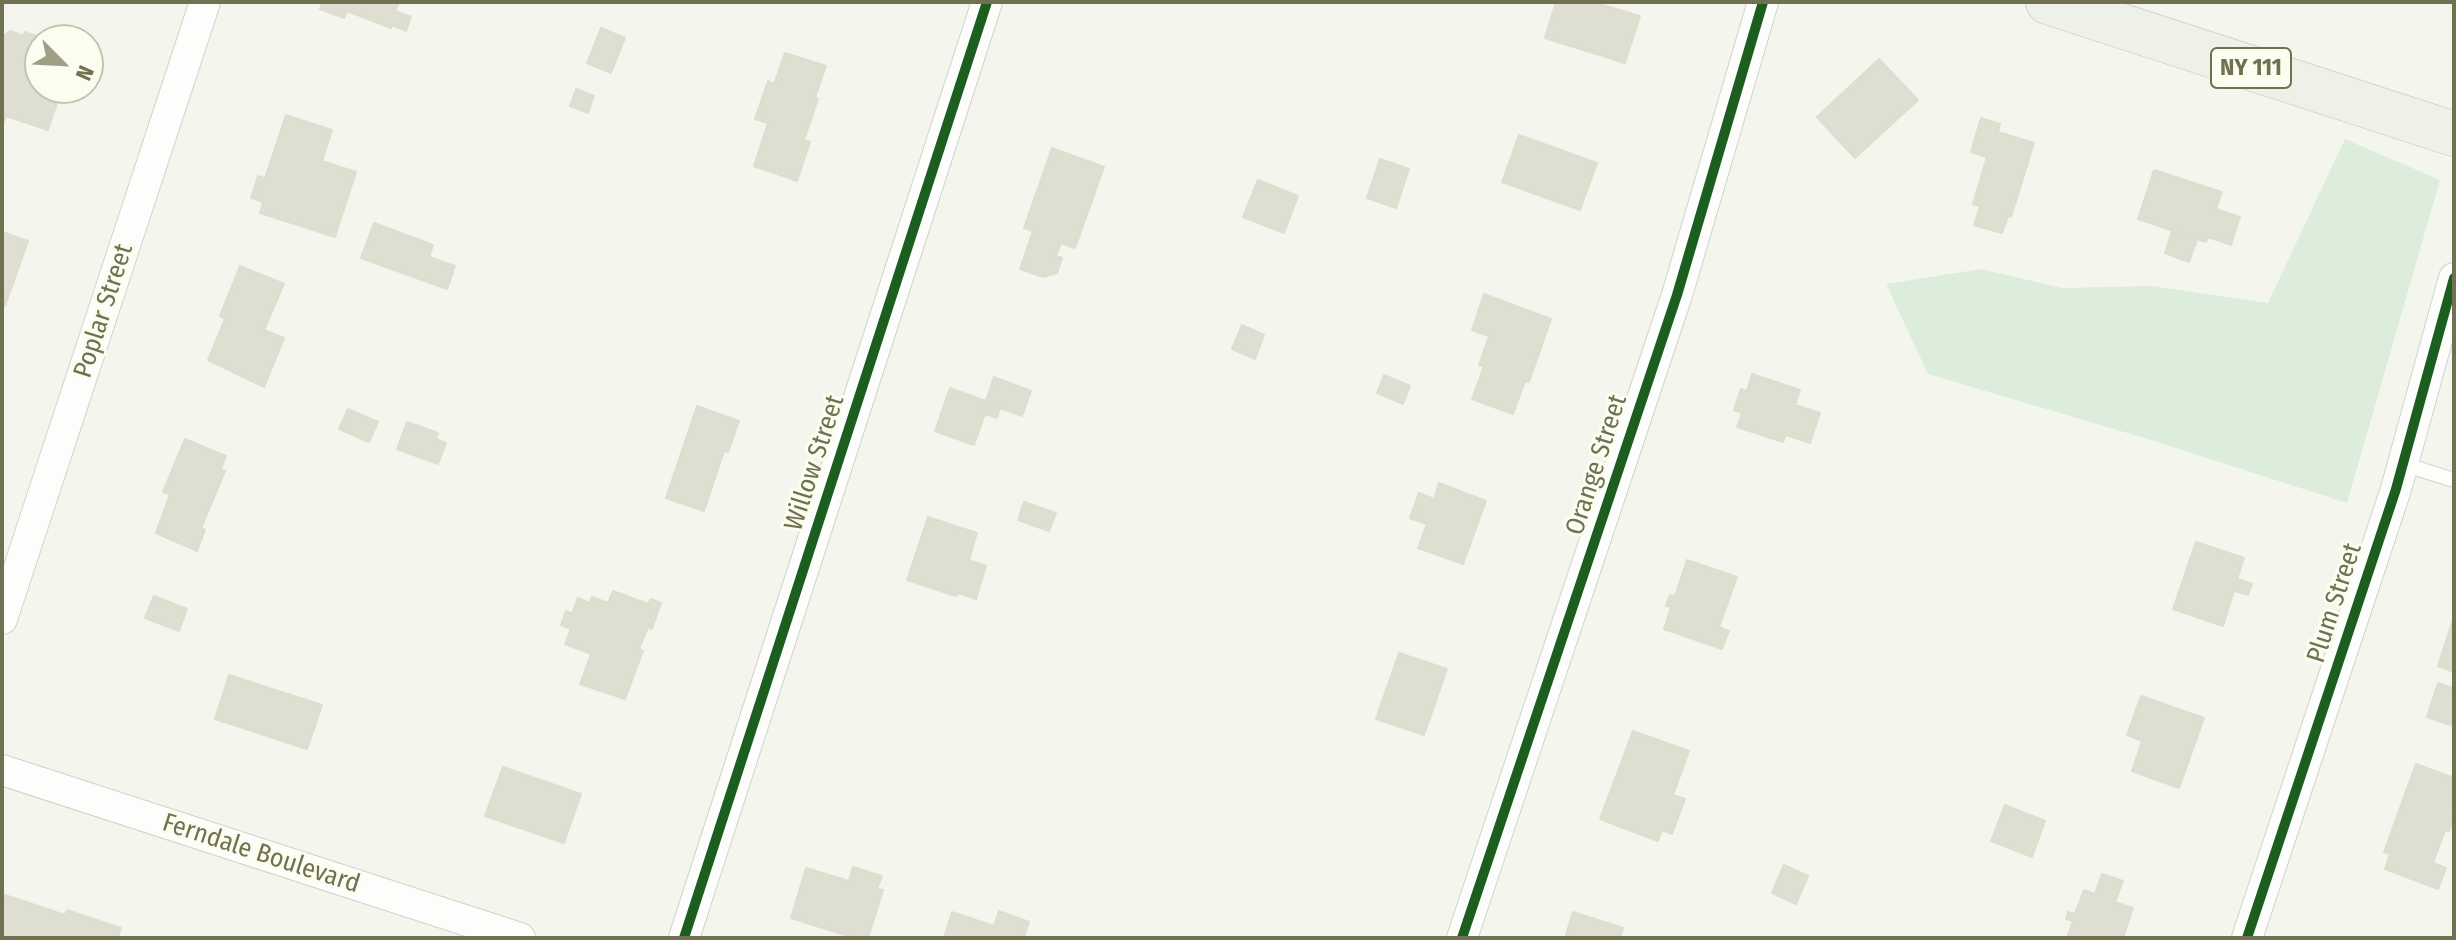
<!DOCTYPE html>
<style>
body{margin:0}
#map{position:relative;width:2456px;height:940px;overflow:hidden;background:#f4f6ed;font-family:"Fira Sans Condensed",sans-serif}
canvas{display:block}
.frame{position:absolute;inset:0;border:4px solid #717050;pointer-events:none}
.north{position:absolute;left:24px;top:24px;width:80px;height:80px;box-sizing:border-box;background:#fafdef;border:2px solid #c3c5af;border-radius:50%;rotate:114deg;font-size:22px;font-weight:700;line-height:32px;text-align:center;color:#717050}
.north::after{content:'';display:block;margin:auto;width:28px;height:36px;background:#9f9f87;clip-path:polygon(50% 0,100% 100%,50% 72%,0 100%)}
</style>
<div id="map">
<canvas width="2456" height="940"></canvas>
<div class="frame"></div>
<div class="north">N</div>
</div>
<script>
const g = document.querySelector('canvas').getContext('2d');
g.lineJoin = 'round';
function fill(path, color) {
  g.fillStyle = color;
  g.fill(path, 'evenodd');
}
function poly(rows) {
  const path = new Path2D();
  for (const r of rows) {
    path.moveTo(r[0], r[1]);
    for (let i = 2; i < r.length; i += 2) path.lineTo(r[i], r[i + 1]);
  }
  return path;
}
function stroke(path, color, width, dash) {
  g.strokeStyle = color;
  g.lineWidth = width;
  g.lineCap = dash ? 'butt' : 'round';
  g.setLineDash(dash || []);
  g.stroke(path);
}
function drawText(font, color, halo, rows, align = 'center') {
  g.font = font + ' "Fira Sans Condensed",sans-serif';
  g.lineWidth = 6;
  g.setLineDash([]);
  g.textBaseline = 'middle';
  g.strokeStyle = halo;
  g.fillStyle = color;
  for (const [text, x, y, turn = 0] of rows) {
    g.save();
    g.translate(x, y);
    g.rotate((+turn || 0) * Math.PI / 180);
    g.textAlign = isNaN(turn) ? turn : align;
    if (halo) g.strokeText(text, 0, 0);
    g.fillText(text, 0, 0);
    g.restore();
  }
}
fill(poly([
 [2345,139,2440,180,2347,503,2151,440,1928,374,1886,284,1981,269,2062,288,2152,286,2268,303]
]), '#dceddc');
const building = poly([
 [323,2,399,2,395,11,411,17,406,31,391,25,391,28,347,11,344,18,320,9,323,2],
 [1556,2,1604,2,1603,5,1640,16,1625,63,1545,38,1556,2],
 [601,28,625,38,611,73,587,63,601,28],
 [10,31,24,36,25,32,48,40,40,40,40,88,62,88,48,130,6,116,4,122,2,121,2,37,10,31],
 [785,53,826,66,815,97,818,99,804,140,810,142,797,181,754,166,768,123,755,119,768,81,774,84,785,53],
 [1879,59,1918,100,1855,158,1817,117,1879,59],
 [576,89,594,96,588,113,570,106,576,89],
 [286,115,332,130,322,161,356,172,335,237,260,213,263,202,251,198,258,176,265,178,286,115],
 [1981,118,2000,124,1998,132,2034,143,2011,217,2008,216,2002,233,1974,225,1980,206,1973,204,1987,157,1971,152,1981,118],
 [1519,135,1597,163,1580,210,1502,182,1519,135],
 [1052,148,1104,167,1075,248,1061,243,1056,256,1062,258,1057,273,1043,277,1020,269,1033,231,1024,228,1052,148],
 [1380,159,1409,169,1396,208,1367,198,1380,159],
 [2154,170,2222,192,2216,209,2240,217,2231,245,2208,237,2206,242,2138,219,2154,170],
 [1258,180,1298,196,1284,233,1243,217,1258,180],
 [374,223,433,245,429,257,455,266,447,289,361,258,374,223],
 [2172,231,2197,240,2189,262,2165,253,2172,231],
 [2,232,28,241,5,306,2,305,2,232],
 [240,266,284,284,264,330,284,338,264,387,208,360,225,319,220,316,240,266],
 [1484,294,1551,319,1529,382,1525,381,1513,414,1472,399,1484,366,1479,365,1489,336,1472,330,1484,294],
 [1242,325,1264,335,1255,359,1232,349,1242,325],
 [1752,374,1800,390,1795,405,1820,413,1810,443,1786,435,1783,442,1737,427,1742,413,1734,410,1741,389,1747,391,1752,374],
 [1384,375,1410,386,1403,404,1377,393,1384,375],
 [994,377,1031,391,1022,416,1000,408,997,418,985,414,974,445,935,431,950,388,986,401,994,377],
 [697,406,739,421,728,452,724,451,704,511,666,498,697,406],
 [348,409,378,422,369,442,339,429,348,409],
 [407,422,438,433,436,439,446,443,438,464,397,449,407,422],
 [185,439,226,456,221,469,225,471,201,528,205,530,197,551,156,533,170,494,163,492,185,439],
 [1439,483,1486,501,1463,564,1418,548,1427,524,1410,518,1419,493,1434,499,1439,483],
 [1024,502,1056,513,1049,531,1018,520,1024,502],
 [928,517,977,533,969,560,986,566,976,599,958,593,956,596,907,580,928,517],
 [2196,542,2244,558,2237,579,2252,584,2248,595,2234,591,2223,626,2173,609,2196,542],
 [1687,560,1737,577,1719,627,1729,631,1722,649,1664,629,1671,607,1666,606,1670,595,1675,596,1687,560],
 [613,591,648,604,651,599,661,603,652,629,648,627,639,649,643,651,625,699,580,684,591,654,565,644,571,629,561,625,566,611,572,614,578,598,590,603,592,597,608,603,613,591],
 [154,596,187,609,179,631,145,618,154,596],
 [2452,622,2454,622,2454,672,2438,666,2452,622],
 [1399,653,1447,669,1424,735,1376,719,1399,653],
 [229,675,322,705,307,749,215,719,229,675],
 [2438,683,2453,688,2454,685,2454,726,2427,717,2438,683],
 [2141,696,2204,718,2179,788,2132,771,2142,741,2127,735,2141,696],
 [1633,731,1689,751,1673,795,1685,799,1672,834,1662,830,1658,841,1600,819,1633,731],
 [2416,764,2454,778,2452,801,2454,802,2454,819,2449,831,2445,830,2433,863,2446,868,2438,889,2385,869,2390,854,2384,852,2416,764],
 [503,767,581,794,564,843,485,816,503,767],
 [2005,805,2045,821,2032,857,1991,841,2005,805],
 [1784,865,1808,876,1796,904,1772,893,1784,865],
 [853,867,882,876,877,889,883,890,868,938,854,938,791,918,806,868,849,881,853,867],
 [2102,874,2123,881,2115,902,2133,908,2123,938,2067,938,2073,921,2066,919,2068,912,2075,914,2084,890,2095,894,2102,874],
 [2,894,65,915,67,910,121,928,118,938,2,938,2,894],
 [999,911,1029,922,1024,937,1026,938,944,938,952,912,994,926,999,911],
 [1573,912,1623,928,1620,938,1565,938,1573,912]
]);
fill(building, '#deded1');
stroke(building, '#ddded0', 2);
const lane = poly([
 [2403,464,2454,480]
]);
const street = poly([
 [2,619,205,2],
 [2,770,520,938],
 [684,938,987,2],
 [1462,938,1677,295,1763,2],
 [2247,938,2396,489,2454,278]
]);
const primary = poly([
 [2048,2,2454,134]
]);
stroke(lane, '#d1d3c8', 16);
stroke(street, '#d1d3c8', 32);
stroke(primary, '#d4d4c8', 46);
stroke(lane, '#fdfefc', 14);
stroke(street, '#fdfefc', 30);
stroke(primary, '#eef1e7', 44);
stroke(poly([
 [684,938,987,2],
 [1462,938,1677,295,1763,2],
 [2247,938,2396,489,2454,278]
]), '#1b5e20', 10);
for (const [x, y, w] of [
 [2251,68,80]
]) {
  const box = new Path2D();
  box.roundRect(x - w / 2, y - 20, w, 40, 6);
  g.fillStyle = '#fafdef';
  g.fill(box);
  stroke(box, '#717050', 2);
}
drawText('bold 24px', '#717050', null, [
 ["NY 111",2251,68]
]);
drawText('26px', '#717050', '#fafdef', [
 ["Poplar Street",104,311,-72],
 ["Willow Street",815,463,-72],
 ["Orange Street",1597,465,-72],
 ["Plum Street",2335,603,-72],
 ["Ferndale Boulevard",261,854,18]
]);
</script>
